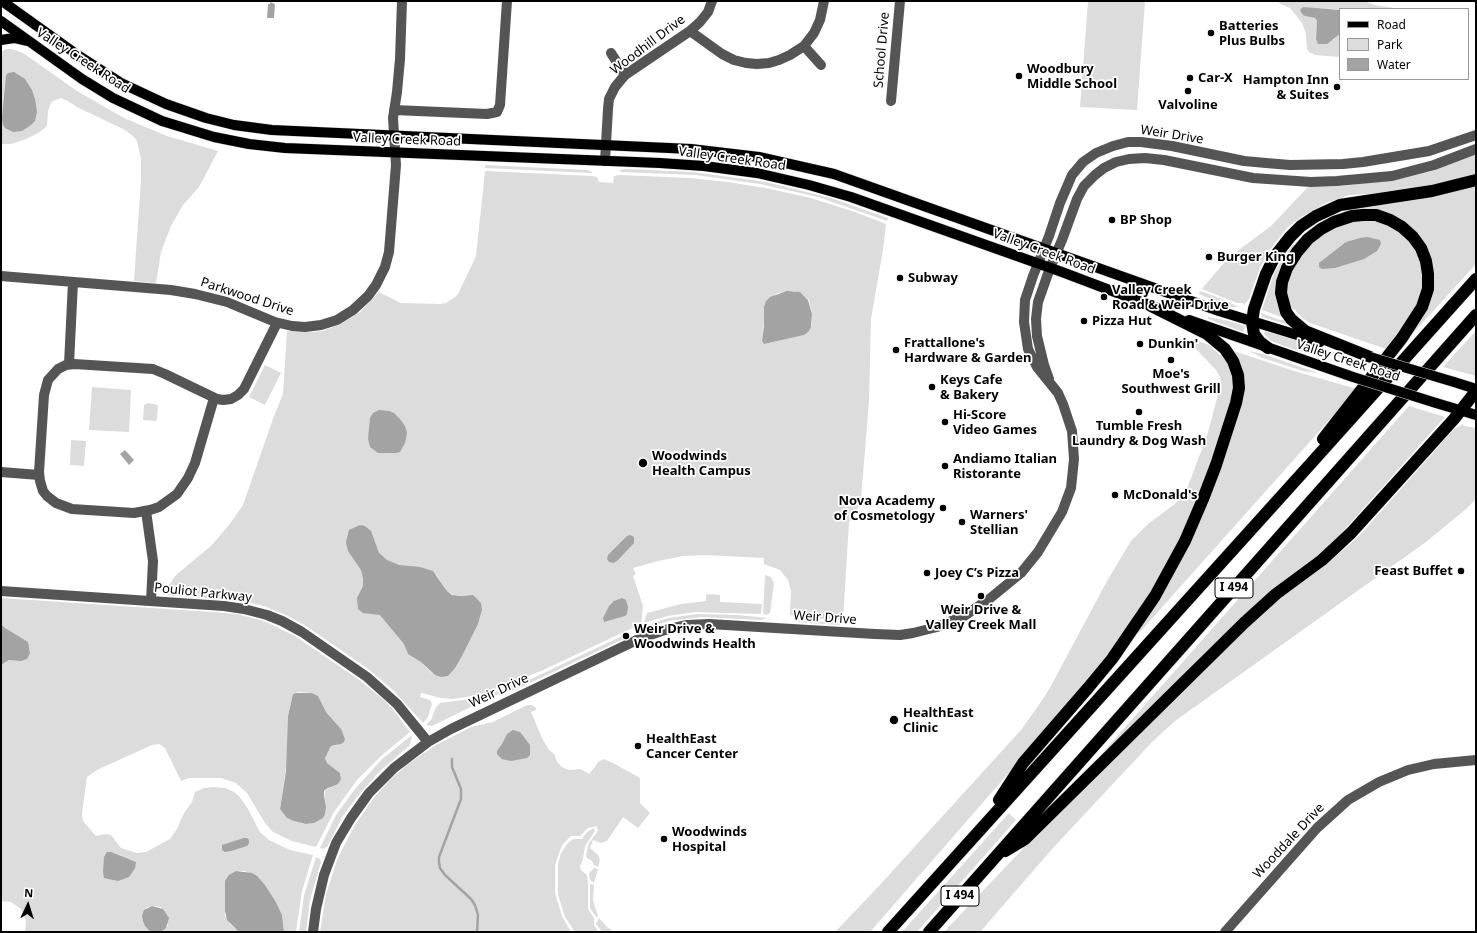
<!DOCTYPE html>
<meta charset="utf-8">
<style>
body{margin:0}
#map{position:relative;width:1477px;height:933px;overflow:hidden;background:#fff;font-family:"Noto Sans",sans-serif}
canvas{display:block}
.frame{position:absolute;inset:0;border:2px solid #000;pointer-events:none}
.legend{position:absolute;left:1339px;top:8px;width:130px;height:72px;box-sizing:border-box;background:#fff;border:1px solid #999;margin:0;padding:5px 7px;list-style:none;font-size:12px;color:#000}
.legend li{display:flex;align-items:center;gap:8px;height:20px}
.legend b{width:20px;border:1px solid #999}
.north{position:absolute;left:8px;top:885px;width:40px;height:40px;-webkit-text-stroke:3px #fff;paint-order:stroke;rotate:4deg;font-size:11px;font-weight:700;line-height:16px;text-align:center;color:#000}
.north::after{content:'';display:block;margin:auto;width:14px;height:18px;background:#000;clip-path:polygon(50% 0,100% 100%,50% 72%,0 100%)}
</style>
<div id="map">
<canvas width="1477" height="933"></canvas>
<div class="frame"></div>
<ul class="legend">
<li><b style="height:5px;background:#000"></b>Road</li>
<li><b style="height:11px;background:#dcdcdc"></b>Park</li>
<li><b style="height:11px;background:#a3a3a3"></b>Water</li>
</ul>
<div class="north">N</div>
</div>
<script>
const g = document.querySelector('canvas').getContext('2d');
g.lineJoin = 'round';
function fill(path, color) {
  g.fillStyle = color;
  g.fill(path, 'evenodd');
}
function poly(rows) {
  const path = new Path2D();
  for (const r of rows) {
    path.moveTo(r[0], r[1]);
    for (let i = 2; i < r.length; i += 2) path.lineTo(r[i], r[i + 1]);
  }
  return path;
}
function stroke(path, color, width, dash) {
  g.strokeStyle = color;
  g.lineWidth = width;
  g.lineCap = dash ? 'butt' : 'round';
  g.setLineDash(dash || []);
  g.stroke(path);
}
function drawText(font, color, halo, rows, align = 'center') {
  g.font = font + ' "Noto Sans",sans-serif';
  g.lineWidth = 3.5;
  g.setLineDash([]);
  g.textBaseline = 'middle';
  g.strokeStyle = halo;
  g.fillStyle = color;
  for (const [text, x, y, turn = 0] of rows) {
    g.save();
    g.translate(x, y);
    g.rotate((+turn || 0) * Math.PI / 180);
    g.textAlign = isNaN(turn) ? turn : align;
    if (halo) g.strokeText(text, 0, 0);
    g.fillText(text, 0, 0);
    g.restore();
  }
}
fill(poly([
 [1088,1,1145,1,1137,110,1080,107],
 [1278,1,1365,1,1374,5,1402,9,1340,9,1340,10,1332,9,1308,17,1315,18,1317,21,1316,39,1333,40,1340,34,1340,57,1315,55,1309,52,1307,49,1306,34,1302,23,1290,8,1280,4],
 [6,49,12,49,23,53,77,91,124,118,167,136,218,151,199,187,183,205,171,226,161,252,156,283,134,281,141,180,141,159,137,141,134,137,125,130,77,107,68,101,61,98,53,101,50,105,48,111,47,125,45,128,38,133,24,140,11,144,1,144,1,52],
 [1476,154,1476,176,1462,180,1389,193,1349,195,1326,203,1301,217,1287,228,1269,251,1260,268,1249,299,1244,305,1243,303,1237,303,1202,289,1222,265,1232,255,1271,226,1308,187,1344,186,1374,182],
 [485,165,587,170,592,172,591,173,485,168],
 [626,169,693,172,766,182,831,198,888,218,887,221,818,197,760,184,696,175,620,172,620,170],
 [485,171,592,176,597,177,599,182,613,183,614,176,620,175,689,178,728,182,765,188,807,197,855,212,886,224,883,250,871,319,869,401,861,499,860,505,849,522,843,620,807,618,790,615,791,591,788,580,780,570,764,564,764,558,704,555,683,556,658,561,633,568,636,574,633,576,643,606,641,624,541,671,485,693,466,697,453,699,441,698,421,693,420,697,430,700,432,704,428,717,423,723,393,690,367,668,306,626,288,616,264,606,242,601,164,595,164,593,186,594,188,591,166,589,176,575,211,546,229,525,243,505,274,416,283,394,287,331,312,332,322,331,339,325,360,312,379,292,401,303,440,304,446,303,455,297,458,294,476,256],
 [794,291,802,294,809,300,812,314,812,325,804,335,764,344,762,341,766,301,778,293],
 [436,574,447,591,455,596,470,595,482,610,478,624,462,656,441,677,432,673,423,664],
 [1476,183,1476,264,1406,341,1429,302,1413,229,1345,213,1345,212],
 [1372,220,1384,223,1405,235,1416,251,1422,266,1422,289,1417,303,1397,336,1386,349,1310,323,1302,318,1294,309,1291,310,1287,301,1287,281,1299,256,1321,235,1346,222],
 [1293,244,1295,246,1289,255,1284,317,1281,317,1262,310,1274,273,1283,258],
 [1200,291,1212,295,1239,307,1232,307,1221,303,1199,294],
 [1261,313,1280,320,1286,320,1289,324,1289,325,1262,317],
 [1208,317,1225,320,1245,326,1243,332,1208,319],
 [1476,330,1476,376,1443,367,1474,333],
 [1265,331,1344,355,1343,357,1298,351,1271,341,1264,334],
 [1196,340,1209,345,1220,355,1223,353,1228,359,1235,382,1225,425,1187,526,1131,628,1074,698,870,932,835,932,878,887,1021,730,1043,699,1052,684,1107,581,1131,541,1148,524,1176,503,1186,491,1207,436,1221,383,1220,377,1216,370,1196,349,1195,345],
 [1231,350,1294,371,1357,389,1139,633,1136,631,1145,618,1240,406],
 [1249,351,1263,354,1318,373,1303,371,1263,358],
 [265,365,281,373,265,405,249,397],
 [92,387,131,390,129,432,89,430],
 [148,403,158,405,157,419,156,421,143,420,144,405],
 [1409,406,1445,417,1337,538,1107,752,1105,750],
 [1463,424,1464,426,1476,428,1476,499,1466,509,1426,542,1175,721,1152,742,1053,848,980,932,944,932,1032,839,1250,622,1342,551,1360,535,1455,428],
 [71,440,86,441,84,466,70,465],
 [765,575,771,577,774,583,770,613,766,615,763,614],
 [708,594,720,595,720,602,762,604,761,614,695,612,668,616,644,623,647,613,681,604,706,601,706,595],
 [1,598,213,612,237,614,264,621,295,636,358,679,384,700,395,712,410,732,382,755,357,780,334,812,316,847,292,841,273,832,265,823,247,793,236,783,221,778,189,778,181,781,165,748,159,744,152,745,97,770,87,777,82,814,83,821,96,836,106,834,111,835,121,848,137,853,146,852,170,839,177,829,184,813,192,802,195,792,204,788,213,787,225,788,234,792,239,796,248,809,260,832,269,840,290,850,313,855,302,891,296,932,284,932,282,915,276,902,265,885,245,871,236,871,225,906,225,916,230,924,239,932,161,932,166,928,168,925,161,907,152,906,146,908,150,931,152,932,25,932,26,921,21,909,11,902,1,901,1,665,9,660,29,656,30,649,1,624],
 [298,692,312,693,318,696,326,712,341,729,339,745,331,746,325,758,327,763,340,773,341,779,332,787,325,790,324,801,314,823,306,824,301,823,280,809,287,760,288,716,293,694],
 [697,614,738,615,767,618,760,620,701,617,669,621,646,628,645,626,668,618],
 [798,620,809,621,842,623,839,625,799,622],
 [624,635,626,638,515,690,493,696,432,726,426,725,431,720,436,707,440,703,479,698,531,679],
 [527,705,532,705,536,708,536,710,531,712,543,740,549,750,554,754,557,762,562,767,569,770,581,769,589,774,595,767,598,762,604,759,613,763,640,778,640,803,650,813,638,828,623,817,607,841,601,843,593,840,590,848,598,855,600,860,598,867,594,865,592,861,587,858,586,855,589,843,598,831,597,826,588,828,580,836,571,836,562,845,555,865,555,893,562,916,571,932,320,932,326,894,337,860,349,836,357,822,376,795,392,778,408,764,436,745,471,727,493,722],
 [412,735,411,741,409,746,380,771,357,797,343,816,327,847,323,849,320,848,336,815,355,789,382,759],
 [1009,813,1016,820,917,932,902,932],
 [594,828,595,831,585,846,583,859,580,866,581,870,587,875,588,883,588,909,594,918,594,925,598,931,575,932,565,917,558,895,558,864,561,853,568,843,573,839,582,839,587,832],
 [316,857,320,859,321,862,310,900,306,932,299,932,304,895],
 [594,868,598,869,594,883,590,880,589,875,589,873],
 [590,884,594,885,593,900,598,916,596,917,590,908],
 [599,918,607,927,614,932,602,932,596,924]
]), '#dcdcdc');
fill(poly([
 [270,2,275,4,274,18,267,18,268,4,270,4],
 [1303,7,1340,10,1340,34,1327,44,1318,44,1316,39,1317,21,1315,18,1305,16,1302,14,1300,10],
 [14,72,25,79,32,90,35,99,37,112,35,121,31,125,22,131,13,132,5,128,3,125,2,118,6,76,8,73],
 [1367,237,1380,240,1381,244,1377,251,1364,259,1335,268,1322,269,1319,267,1319,263,1346,242,1360,238],
 [787,291,800,292,808,300,812,314,811,327,809,331,804,335,764,344,762,341,764,326,764,307,766,301,770,297],
 [379,410,389,411,394,413,400,419,405,426,407,433,405,443,400,452,396,453,378,453,370,447,368,439,370,418,373,413],
 [125,450,134,460,129,465,120,454],
 [360,525,365,526,371,531,379,553,387,560,399,565,420,567,433,571,447,591,452,595,459,596,473,595,481,603,482,610,478,624,462,656,455,668,448,676,441,677,435,675,421,662,408,654,404,644,380,615,363,613,358,609,357,598,363,586,363,578,361,570,348,551,346,542,349,530],
 [630,535,634,537,634,543,617,561,613,563,609,562,607,559,608,555,627,536],
 [622,598,626,600,628,607,627,614,625,616,604,622,603,618,609,606,614,601],
 [1,624,5,628,28,642,30,653,27,659,21,661,9,660,1,665],
 [296,693,312,693,318,696,326,712,341,729,345,739,344,742,341,744,331,746,325,758,327,763,340,773,341,779,338,784,326,789,324,791,324,797,326,807,325,814,323,818,314,823,306,824,294,821,287,818,280,809,286,771,288,716,293,694],
 [513,730,520,732,530,745,530,755,527,758,511,761,506,760,502,759,497,754,497,751,502,744,507,734],
 [244,838,247,838,249,840,249,843,247,846,231,851,225,852,222,850,222,845],
 [107,852,111,852,136,862,135,868,129,877,118,881,104,878,103,872,104,857],
 [236,871,252,873,257,876,265,885,276,902,282,915,284,932,239,932,227,920,225,911,225,881,229,875],
 [152,906,163,909,169,918,166,928,161,932,150,931,145,926,143,921,142,916,144,910]
]), '#a3a3a3');
stroke(poly([
 [452,759,452,767,461,789,461,799,439,857,439,862,440,868,445,875,471,899,475,905,478,915,477,932]
]), '#a3a3a3', 2.5);
const major = poly([
 [2,1,79,56,121,83,166,104,206,118,234,125,272,130,691,149,759,157,834,174,1219,311,1320,342],
 [1,21,82,79,113,98,162,121,214,137,249,144,285,148,660,163,704,166,757,173,809,185,851,197,1062,272,1157,308],
 [1,40,14,38,27,41],
 [1189,320,1353,377],
 [1454,382,1476,389],
 [1436,403,1476,415]
]);
const highway = poly([
 [1268,348,1260,342,1254,334,1252,322,1254,309,1266,274,1275,256,1290,237,1301,226,1316,216,1340,205,1432,191,1476,180],
 [1323,439,1402,338,1422,307,1428,289,1428,274,1426,261,1421,248,1413,237,1402,227,1390,220,1376,215,1363,215,1352,216,1334,222,1321,229,1308,239,1297,252,1287,268,1282,282,1281,293,1286,312,1291,319,1305,331,1370,357],
 [999,800,1023,763,1088,688,1112,659,1155,596,1185,541,1203,499,1216,465,1236,403,1239,388,1238,375,1233,361,1225,349,1207,334,1151,306],
 [1005,851,1025,839,1244,623,1276,594,1322,560,1351,533,1454,419,1476,391],
 [888,932,1314,460,1476,279],
 [929,932,1476,315]
]);
stroke(major, '#dbdbdb', 11);
stroke(highway, '#dbdbdb', 13);
stroke(poly([
 [690,31,722,54,734,60,746,63,757,64,769,63,779,60,790,55,804,46,814,33,820,20,824,1],
 [804,46,821,65],
 [611,53,625,75],
 [891,101,900,1],
 [394,110,487,114,497,112,500,105,507,1],
 [605,161,608,109,609,99,615,87,625,75,690,31,700,22,708,12,712,1],
 [1,276,171,290,195,294,227,302,275,322,292,326,305,327,321,325,337,320,353,310,368,296,376,285,385,267,389,252,396,165,393,118,397,92,400,59,402,1],
 [69,364,73,282],
 [1049,379,1044,365,1037,336,1036,319,1038,302,1050,268,1062,240,1077,199,1084,186,1095,175,1104,168,1116,162,1129,159,1145,158,1164,160,1253,178,1311,182,1337,181,1392,176,1434,165,1476,149],
 [214,398,195,463,188,478,177,494,159,507,150,510,134,513,72,509,56,503,47,496,43,491,40,481,39,472,44,395,48,380,58,369,66,365,74,364,153,369,165,374,217,399,223,400,231,399,238,395,244,389,277,323],
 [1,472,39,475],
 [146,511,153,561,151,601],
 [1,591,224,606,244,609,267,615,282,621,302,632,367,677,397,704,428,742],
 [313,932,316,909,324,875,336,843,351,818,369,793,394,768,428,742,451,729,641,638,665,630,687,625,709,624,875,634,900,635,913,633,937,627,964,616,988,600,1021,573,1038,552,1062,512,1071,488,1074,459,1072,431,1063,404,1058,393,1037,367,1028,349,1024,322,1025,300,1033,276,1049,236,1060,203,1072,175,1083,162,1096,153,1113,146,1128,142,1141,142,1172,146,1244,161,1266,163,1290,165,1343,164,1363,162,1429,151,1476,135],
 [1225,932,1317,828,1348,800,1379,782,1408,770,1434,764,1476,760]
]), '#555', 10);
stroke(major, '#000', 10);
stroke(highway, '#000', 12);
const majorBridge = poly([
 [1370,357,1454,382],
 [1353,377,1436,403]
]);
stroke(majorBridge, '#dbdbdb', 11, []);
stroke(majorBridge, '#000', 10);
for (const [x, y, r, color] of [
 [1211,33,4,"#000"],
 [1019,76,4,"#000"],
 [1190,78,4,"#000"],
 [1337,87,4,"#000"],
 [1188,91,4,"#000"],
 [1112,220,4,"#000"],
 [1209,257,4,"#000"],
 [900,278,4,"#000"],
 [1104,297,4,"#000"],
 [1084,321,4,"#000"],
 [1140,344,4,"#000"],
 [896,350,4,"#000"],
 [1171,360,4,"#000"],
 [932,387,4,"#000"],
 [1139,412,4,"#000"],
 [945,422,4,"#000"],
 [643,463,5,"#000"],
 [945,466,4,"#000"],
 [1115,495,4,"#000"],
 [943,508,4,"#000"],
 [962,522,4,"#000"],
 [1461,571,4,"#000"],
 [927,573,4,"#000"],
 [981,596,4,"#000"],
 [626,636,4,"#000"],
 [894,720,5,"#000"],
 [638,746,4,"#000"],
 [664,839,4,"#000"]
]) {
  const dot = new Path2D();
  dot.arc(x, y, r, 0, 2 * Math.PI);
  g.fillStyle = color;
  g.fill(dot);
  stroke(dot, '#fff', 1.5);
}
for (const [x, y, w] of [
 [1234,588,38],
 [960,896,38]
]) {
  const box = new Path2D();
  box.roundRect(x - w / 2, y - 10, w, 20, 3);
  g.fillStyle = '#fff';
  g.fill(box);
  stroke(box, '#000', 1);
}
drawText('bold 12px', '#000', null, [
 ["I 494",1234,588],
 ["I 494",960,896]
]);
drawText('bold 13px', '#000', '#fff', [
 ["Batteries",1219,26],
 ["Plus Bulbs",1219,41],
 ["Woodbury",1027,69],
 ["Middle School",1027,84],
 ["Car-X",1198,78],
 ["Hampton Inn",1329,80,"right"],
 ["& Suites",1329,95,"right"],
 ["Valvoline",1188,105,"center"],
 ["BP Shop",1120,220],
 ["Burger King",1217,257],
 ["Subway",908,278],
 ["Valley Creek",1112,290],
 ["Road & Weir Drive",1112,305],
 ["Pizza Hut",1092,321],
 ["Frattallone's",904,343],
 ["Hardware & Garden",904,358],
 ["Dunkin'",1148,344],
 ["Moe's",1171,374,"center"],
 ["Southwest Grill",1171,389,"center"],
 ["Keys Cafe",940,380],
 ["& Bakery",940,395],
 ["Hi-Score",953,415],
 ["Video Games",953,430],
 ["Tumble Fresh",1139,426,"center"],
 ["Laundry & Dog Wash",1139,441,"center"],
 ["Woodwinds",652,456],
 ["Health Campus",652,471],
 ["Andiamo Italian",953,459],
 ["Ristorante",953,474],
 ["McDonald's",1123,495],
 ["Nova Academy",935,501,"right"],
 ["of Cosmetology",935,516,"right"],
 ["Warners'",970,515],
 ["Stellian",970,530],
 ["Feast Buffet",1453,571,"right"],
 ["Joey C’s Pizza",935,573],
 ["Weir Drive &",981,610,"center"],
 ["Valley Creek Mall",981,625,"center"],
 ["Weir Drive &",634,629],
 ["Woodwinds Health",634,644],
 ["HealthEast",903,713],
 ["Clinic",903,728],
 ["HealthEast",646,739],
 ["Cancer Center",646,754],
 ["Woodwinds",672,832],
 ["Hospital",672,847]
], 'left');
drawText('13px', '#000', '#fff', [
 ["Woodhill Drive",648,45,-37],
 ["School Drive",882,50,-85],
 ["Valley Creek Road",83,61,33],
 ["Weir Drive",1172,135,9],
 ["Valley Creek Road",407,140,2],
 ["Valley Creek Road",732,159,8],
 ["Valley Creek Road",1044,252,20],
 ["Parkwood Drive",247,297,18],
 ["Valley Creek Road",1348,361,18],
 ["Pouliot Parkway",203,593,6],
 ["Weir Drive",825,618,4],
 ["Weir Drive",499,691,-25],
 ["Wooddale Drive",1289,841,-47]
]);
</script>
